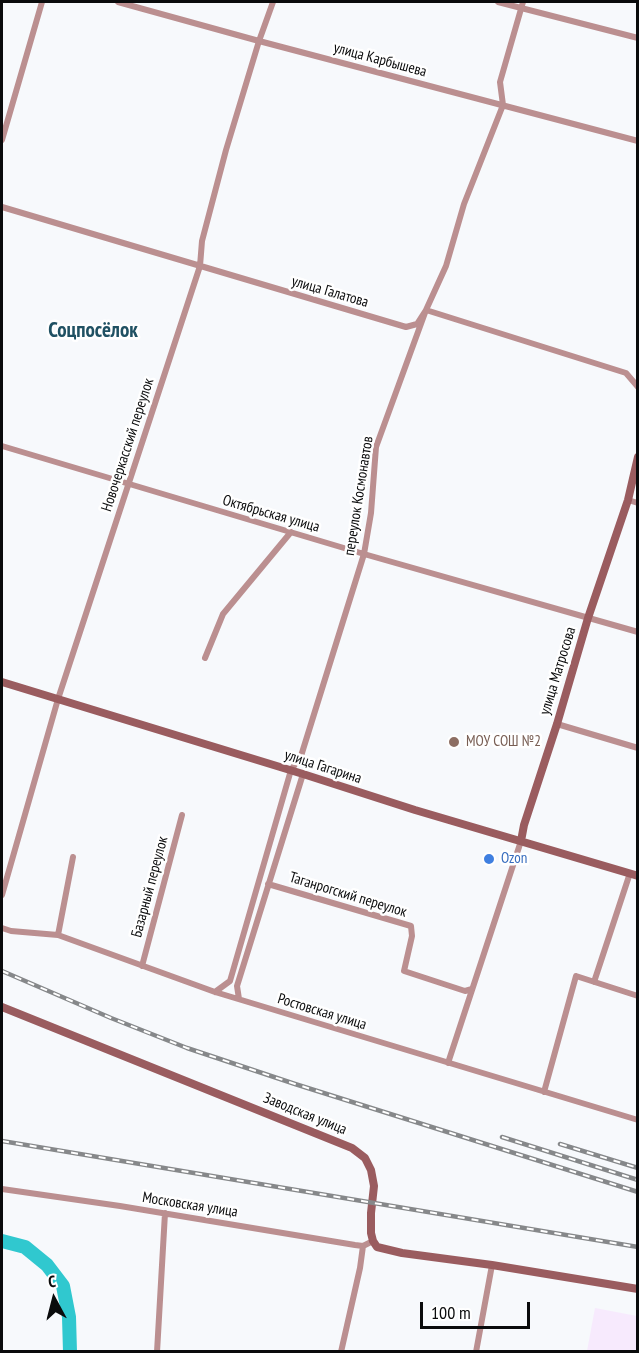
<!DOCTYPE html>
<meta charset="utf-8">
<style>
body{margin:0}
#map{position:relative;width:639px;height:1353px;overflow:hidden;background:#f7f9fc;font-family:"PT Sans Narrow",sans-serif}
canvas{display:block}
.frame{position:absolute;inset:0;border:3px solid #0a0b0c;pointer-events:none}
.north{position:absolute;left:24px;top:1269px;width:60px;height:60px;-webkit-text-stroke:4px #fff;paint-order:stroke;rotate:353deg;font-size:16px;font-weight:700;line-height:24px;text-align:center;color:#0a0b0c}
.north::after{content:'';display:block;margin:auto;width:21px;height:27px;background:#0a0b0c;clip-path:polygon(50% 0,100% 100%,50% 72%,0 100%)}
.scale{position:absolute;left:420px;top:1302px;width:110px;height:27px;box-sizing:border-box;border:3px solid #0a0b0c;border-top:0;padding-left:8px;font-size:18px;line-height:21px;white-space:nowrap;color:#0a0b0c;-webkit-text-stroke:4px #fff;paint-order:stroke}
</style>
<div id="map">
<canvas width="639" height="1353"></canvas>
<div class="frame"></div>
<div class="north">С</div>
<div class="scale">100 m</div>
</div>
<script>
const g = document.querySelector('canvas').getContext('2d');
g.lineJoin = 'round';
function fill(path, color) {
  g.fillStyle = color;
  g.fill(path, 'evenodd');
}
function poly(rows) {
  const path = new Path2D();
  for (const r of rows) {
    path.moveTo(r[0], r[1]);
    for (let i = 2; i < r.length; i += 2) path.lineTo(r[i], r[i + 1]);
  }
  return path;
}
function stroke(path, color, width, dash) {
  g.strokeStyle = color;
  g.lineWidth = width;
  g.lineCap = dash ? 'butt' : 'round';
  g.setLineDash(dash || []);
  g.stroke(path);
}
function drawText(font, color, halo, rows, align = 'center') {
  g.font = font + ' "PT Sans Narrow",sans-serif';
  g.lineWidth = 5;
  g.setLineDash([]);
  g.textBaseline = 'middle';
  g.strokeStyle = halo;
  g.fillStyle = color;
  for (const [text, x, y, turn = 0] of rows) {
    g.save();
    g.translate(x, y);
    g.rotate((+turn || 0) * Math.PI / 180);
    g.textAlign = isNaN(turn) ? turn : align;
    if (halo) g.strokeText(text, 0, 0);
    g.fillText(text, 0, 0);
    g.restore();
  }
}
fill(poly([
 [595,1308,637,1316,637,1351,587,1351]
]), '#f7eafd');
stroke(poly([
 [2,1241,25,1247,47,1265,63,1286,69,1317,70,1352]
]), '#30c8cf', 14);
stroke(poly([
 [118,2,259,41,638,141],
 [498,2,638,38],
 [2,140,42,2],
 [2,207,406,327,417,324,426,310,626,373,638,387],
 [2,446,364,554,638,632],
 [628,500,638,503],
 [205,658,223,614,291,532],
 [557,724,638,748],
 [268,884,411,926,412,936,404,971,465,991,472,989],
 [2,895,58,699,200,266,202,241,226,150,259,41,273,2],
 [2,928,11,931,58,935,215,992,638,1120],
 [58,935,73,857],
 [142,966,182,815],
 [594,982,630,873],
 [215,992,230,981,291,770,301,756,364,554,371,513,376,447,426,310,446,266,464,204,503,105,500,82,523,2],
 [239,999,237,986,303,774],
 [448,1063,521,841],
 [544,1092,576,976,638,996],
 [2,1189,120,1206,355,1245,363,1246,373,1241],
 [157,1352,165,1213],
 [341,1352,360,1268,363,1246],
 [476,1352,492,1265]
]), '#bb8f90', 6);
stroke(poly([
 [2,682,303,774,415,810,638,876],
 [521,841,524,825,557,724,588,618,628,500,638,457],
 [2,1007,352,1148,365,1158,371,1170,374,1186,371,1213,371,1233,373,1241,377,1247,402,1253,492,1265,638,1289]
]), '#9a5c5f', 8);
const rail = poly([
 [2,971,111,1018,187,1048,295,1084,638,1192],
 [502,1137,638,1180],
 [2,1141,638,1247],
 [560,1144,638,1168]
]);
stroke(rail, '#86888a', 4.5);
stroke(rail, '#fff', 2, [7]);
for (const [x, y, r, color] of [
 [454,742,6,"#8d6e63"],
 [489,859,6,"#3f7fe0"]
]) {
  const dot = new Path2D();
  dot.arc(x, y, r, 0, 2 * Math.PI);
  g.fillStyle = color;
  g.fill(dot);
  stroke(dot, '#fff', 2);
}
drawText('15px', '#0a0b0c', '#fff', [
 ["улица Карбышева",380,60,15],
 ["улица Галатова",330,292,16],
 ["Новочеркасский переулок",128,445,-72],
 ["переулок Космонавтов",359,496,-81],
 ["Октябрьская улица",271,514,16],
 ["улица Матросова",558,671,-73],
 ["улица Гагарина",323,767,18],
 ["Базарный переулок",150,887,-75],
 ["Таганрогский переулок",348,895,17],
 ["Ростовская улица",322,1012,17],
 ["Заводская улица",305,1114,22],
 ["Московская улица",190,1205,9]
]);
drawText('15px', '#785e54', '#fff', [
 ["МОУ СОШ №2",466,742]
], 'left');
drawText('15px', '#366cbe', '#fff', [
 ["Ozon",501,859]
], 'left');
drawText('bold 21px', '#205163', '#fff', [
 ["Соцпосёлок",93,331]
]);
</script>
